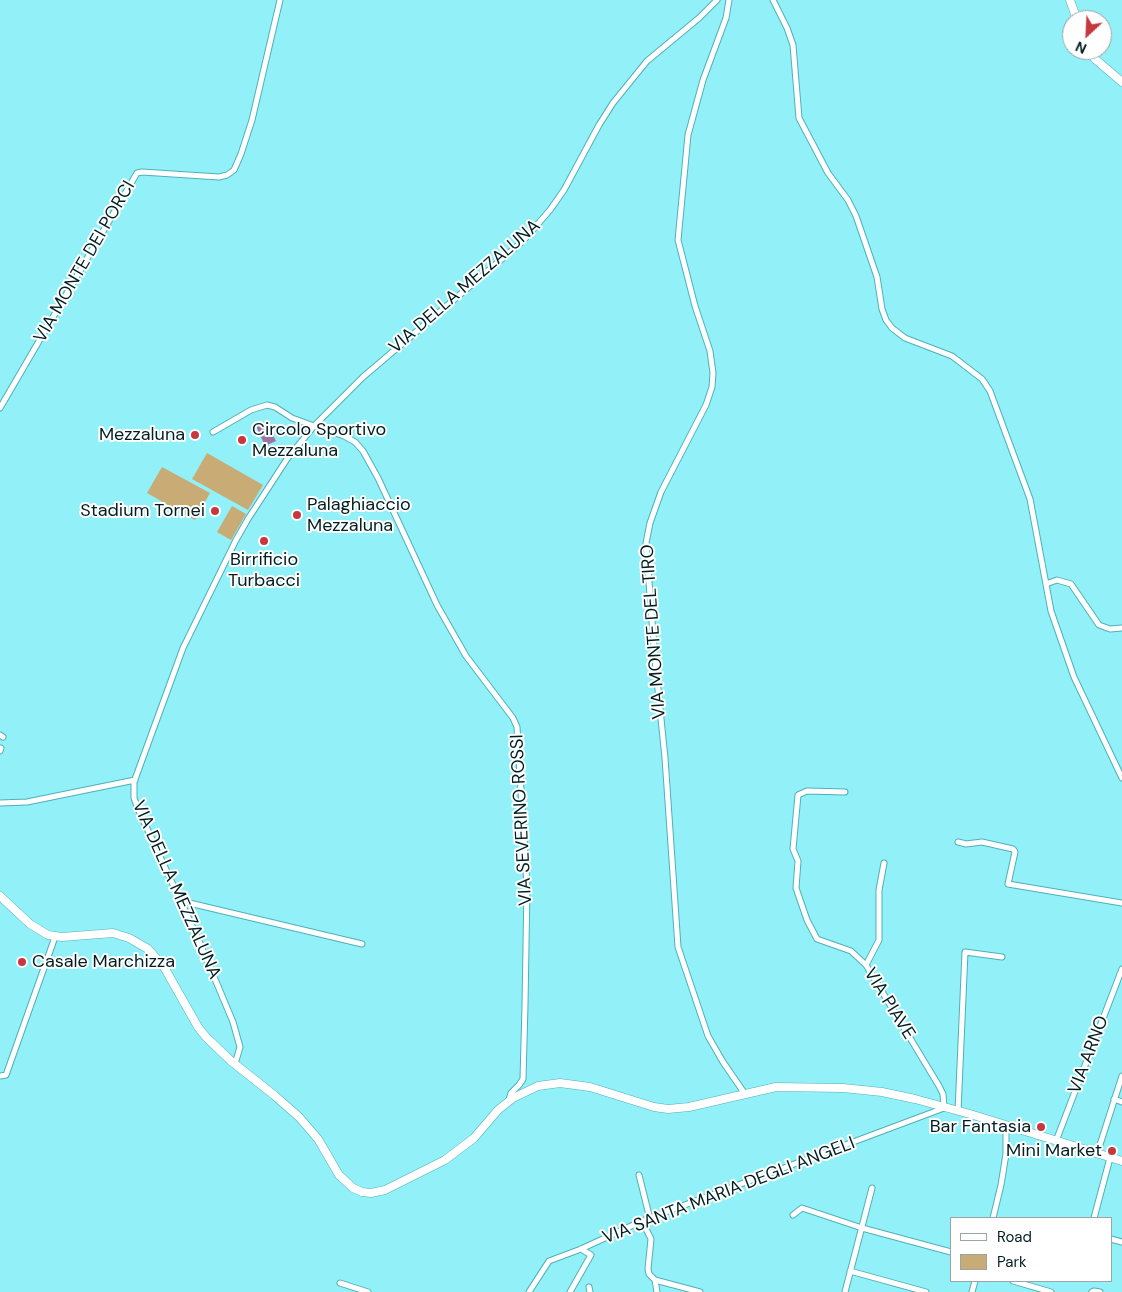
<!DOCTYPE html>
<style>
body{margin:0}
#map{position:relative;width:1122px;height:1292px;overflow:hidden;background:#91f0f8;font-family:"DM Sans",sans-serif}
canvas{display:block}
.legend{position:absolute;left:950px;top:1217px;width:162px;height:65px;box-sizing:border-box;background:#fff;border:1px solid #99a5a6;margin:0;padding:6px 9px;list-style:none;font-size:15px;color:#001e21}
.legend li{display:flex;align-items:center;gap:10px;height:25px}
.legend b{width:25px;border:1px solid #99a5a6}
.north{position:absolute;left:1062px;top:10px;width:50px;height:50px;box-sizing:border-box;background:#fff;border:1px solid #99a5a6;border-radius:50%;rotate:205deg;font-size:14px;font-weight:700;line-height:20px;text-align:center;color:#001e21}
.north::after{content:'';display:block;margin:auto;width:18px;height:22px;background:#c6373e;clip-path:polygon(50% 0,100% 100%,50% 72%,0 100%)}
</style>
<div id="map">
<canvas width="1122" height="1292"></canvas>
<ul class="legend">
<li><b style="height:6px;background:#fff"></b>Road</li>
<li><b style="height:14px;background:#c8ab75"></b>Park</li>
</ul>
<div class="north">N</div>
</div>
<script>
const g = document.querySelector('canvas').getContext('2d');
g.lineJoin = 'round';
function fill(path, color) {
  g.fillStyle = color;
  g.fill(path, 'evenodd');
}
function poly(rows) {
  const path = new Path2D();
  for (const r of rows) {
    path.moveTo(r[0], r[1]);
    for (let i = 2; i < r.length; i += 2) path.lineTo(r[i], r[i + 1]);
  }
  return path;
}
function stroke(path, color, width, dash) {
  g.strokeStyle = color;
  g.lineWidth = width;
  g.lineCap = dash ? 'butt' : 'round';
  g.setLineDash(dash || []);
  g.stroke(path);
}
function drawText(font, color, halo, rows, align = 'center') {
  g.font = font + ' "DM Sans",sans-serif';
  g.lineWidth = 4;
  g.setLineDash([]);
  g.textBaseline = 'middle';
  g.strokeStyle = halo;
  g.fillStyle = color;
  for (const [text, x, y, turn = 0] of rows) {
    g.save();
    g.translate(x, y);
    g.rotate((+turn || 0) * Math.PI / 180);
    g.textAlign = isNaN(turn) ? turn : align;
    if (halo) g.strokeText(text, 0, 0);
    g.fillText(text, 0, 0);
    g.restore();
  }
}
fill(poly([
 [207,453,263,485,248,510,192,479],
 [162,467,210,493,195,520,147,493],
 [232,506,246,514,231,540,217,532]
]), '#c8ab75');
fill(poly([
 [266,421,276,441,265,446,256,426]
]), '#9d74a2');
const street = poly([
 [729,0,726,18,703,80,688,135,678,240,695,306,710,351,713,373,712,387,706,405,661,492,650,523,646,543,655,660,665,758,678,947,708,1036,723,1062,745,1094],
 [773,0,787,28,793,45,799,118,828,173,848,200,856,216,877,277,882,309,886,320,892,328,905,338,952,356,982,379,990,391,1030,499,1051,611,1067,657,1074,677,1122,778],
 [0,408,137,173,142,172,219,177,227,175,234,170,241,154,252,120,280,0],
 [314,426,344,436,355,442,363,451,378,478,437,605,466,656,513,718,517,727,527,886,525,1005,523,1079,519,1085,511,1093,509,1100],
 [314,426,363,377,523,241,550,210,564,190,599,125,613,103,647,61,699,18,717,0],
 [213,432,251,410,267,405,275,407,292,418,314,426,287,459,248,519,236,540,183,648,134,782,134,798,138,809,199,941,233,1022,240,1047,235,1064],
 [1046,584,1057,580,1071,584,1099,625,1110,629,1122,628],
 [0,735,3,737],
 [0,751,1,748],
 [0,803,27,802,135,780],
 [958,842,966,844,982,842,1013,849,1015,852,1008,884,1122,903],
 [181,901,362,944],
 [866,965,879,940,879,890,884,863],
 [0,1076,6,1075,55,937],
 [1114,1099,1122,1102],
 [958,1111,965,952,1002,957],
 [1056,1141,1122,969],
 [1097,1154,1122,1076],
 [639,1175,650,1219],
 [793,1215,802,1208,862,1228,951,1252],
 [993,1218,1001,1185,1006,1154,1006,1125],
 [1094,1218,1110,1158],
 [642,1221,651,1239,648,1269,649,1274,655,1280,700,1292],
 [1111,1239,1122,1242],
 [850,1271,926,1292],
 [655,1280,657,1292],
 [1013,1281,1051,1292],
 [340,1283,368,1292],
 [589,1287,590,1292],
 [529,1292,549,1261,581,1249,642,1221,944,1108,943,1094,939,1086,866,965,851,951,817,939,807,920,796,888,798,861,793,849,798,795,807,791,845,792],
 [570,1292,591,1255,581,1249],
 [845,1292,872,1188],
 [972,1292,975,1281],
 [1092,1292,1094,1291,1100,1292]
]);
const secondary = poly([
 [1070,0,1077,20],
 [1089,50,1095,59,1122,82],
 [0,896,30,924,48,935,62,937,113,933,129,938,148,949,164,967,198,1027,206,1037,231,1061,274,1095,299,1117,318,1139,339,1175,353,1188,362,1192,371,1193,385,1190,445,1160,474,1138,498,1110,513,1098,538,1086,560,1083,590,1087,654,1107,668,1109,689,1107,776,1087,843,1088,882,1092,915,1099,970,1114,1122,1161]
]);
stroke(street, '#50b0b8', 7);
stroke(secondary, '#50b0b8', 9);
stroke(street, '#fff', 5);
stroke(secondary, '#fff', 8);
for (const [x, y, r, color] of [
 [195,435,5,"#c6373e"],
 [242,440,5,"#c6373e"],
 [215,511,5,"#c6373e"],
 [297,515,5,"#c6373e"],
 [264,541,5,"#c6373e"],
 [22,962,5,"#c6373e"],
 [1041,1127,5,"#c6373e"],
 [1112,1151,5,"#c6373e"]
]) {
  const dot = new Path2D();
  dot.arc(x, y, r, 0, 2 * Math.PI);
  g.fillStyle = color;
  g.fill(dot);
  stroke(dot, '#fff', 2);
}
drawText('18px', '#001e21', '#fff', [
 ["VIA MONTE DEI PORCI",85,262,-60],
 ["VIA DELLA MEZZALUNA",465,287,-41],
 ["VIA MONTE DEL TIRO",654,632,-94],
 ["VIA SEVERINO ROSSI",522,820,-93],
 ["VIA DELLA MEZZALUNA",176,890,66],
 ["VIA PIAVE",889,1004,58],
 ["VIA ARNO",1089,1055,-69],
 ["VIA SANTA MARIA DEGLI ANGELI",729,1191,-21]
]);
drawText('18px', '#001e21', '#fff', [
 ["Circolo Sportivo",252,430,"left"],
 ["Mezzaluna",252,451,"left"],
 ["Mezzaluna",185,435],
 ["Palaghiaccio",307,505,"left"],
 ["Mezzaluna",307,526,"left"],
 ["Stadium Tornei",205,511],
 ["Birrificio",264,560,"center"],
 ["Turbacci",264,581,"center"],
 ["Casale Marchizza",32,962,"left"],
 ["Bar Fantasia",1031,1127],
 ["Mini Market",1102,1151]
], 'right');
</script>
